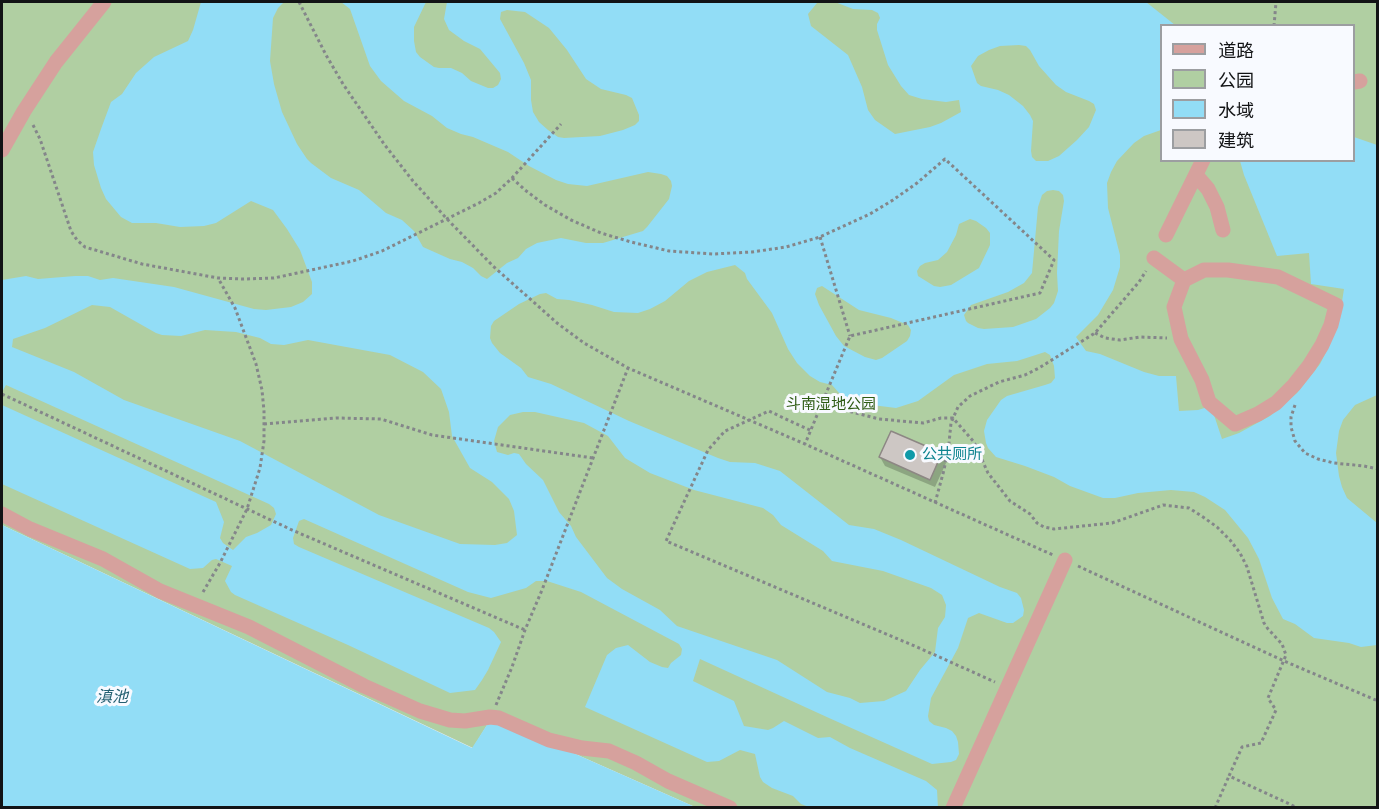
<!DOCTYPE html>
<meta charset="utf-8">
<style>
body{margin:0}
#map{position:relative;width:1379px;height:809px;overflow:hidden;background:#eaedf3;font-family:Arial,"Noto Sans SC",sans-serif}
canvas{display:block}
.frame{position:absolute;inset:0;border:3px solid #121315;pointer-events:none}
.legend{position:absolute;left:1160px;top:24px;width:195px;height:138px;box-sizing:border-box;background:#f8faff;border:2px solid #9c9ea1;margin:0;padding:8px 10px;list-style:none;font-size:18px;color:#121315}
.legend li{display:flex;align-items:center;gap:12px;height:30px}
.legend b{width:30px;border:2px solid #9c9ea1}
</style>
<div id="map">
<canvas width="1379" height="809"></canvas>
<div class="frame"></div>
<ul class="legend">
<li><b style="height:8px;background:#d6a19d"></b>道路</li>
<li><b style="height:16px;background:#b0cfa2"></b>公园</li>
<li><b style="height:16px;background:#92ddf6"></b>水域</li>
<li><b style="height:16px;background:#cdc7c4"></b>建筑</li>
</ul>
</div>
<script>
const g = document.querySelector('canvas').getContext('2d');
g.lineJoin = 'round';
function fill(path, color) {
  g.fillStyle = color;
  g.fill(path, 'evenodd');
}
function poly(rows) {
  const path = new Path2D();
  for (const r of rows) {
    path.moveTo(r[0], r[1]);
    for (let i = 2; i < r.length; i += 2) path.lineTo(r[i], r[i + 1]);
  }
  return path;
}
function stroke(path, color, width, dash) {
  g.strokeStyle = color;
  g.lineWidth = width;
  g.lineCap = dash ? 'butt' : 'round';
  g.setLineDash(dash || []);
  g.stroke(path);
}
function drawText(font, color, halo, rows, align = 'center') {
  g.font = font + ' Arial,"Noto Sans SC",sans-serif';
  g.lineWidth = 6;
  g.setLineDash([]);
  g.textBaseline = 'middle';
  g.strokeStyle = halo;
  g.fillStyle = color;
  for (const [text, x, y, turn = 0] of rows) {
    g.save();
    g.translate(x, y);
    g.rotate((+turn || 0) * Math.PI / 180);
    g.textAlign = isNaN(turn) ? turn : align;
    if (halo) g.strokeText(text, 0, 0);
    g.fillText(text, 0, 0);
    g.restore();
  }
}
fill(poly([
 [2,2,1377,2,1377,807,695,807,492,717,473,748,2,525],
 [1162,26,1354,26,1354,160,1162,160]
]), '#b0cfa2');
fill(poly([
 [201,2,284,2,278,8,273,18,270,61,274,84,282,112,297,144,307,159,311,163,331,178,359,190,386,213,402,220,414,231,423,247,450,259,462,262,473,268,481,276,487,279,507,263,518,258,526,249,537,243,561,238,586,243,603,243,643,231,647,227,669,199,672,186,671,181,667,176,661,174,648,172,587,186,568,184,556,180,529,166,508,152,473,137,461,134,447,128,432,116,404,101,381,81,370,66,350,9,341,2,426,2,414,27,414,41,416,52,420,57,434,67,439,68,451,68,462,73,471,81,488,88,493,88,498,85,501,79,500,73,480,49,464,41,449,30,444,19,447,2,822,2,817,3,808,14,811,26,848,55,862,87,868,110,875,120,895,134,930,127,941,123,961,112,959,100,946,102,922,99,909,95,901,86,888,65,877,30,877,24,880,18,878,13,872,10,853,9,835,2,827,2,1146,2,1175,25,1162,26,1161,130,1144,136,1134,143,1117,161,1111,172,1107,183,1108,208,1120,255,1120,267,1113,290,1098,315,1076,337,1086,351,1100,354,1144,372,1159,376,1176,376,1179,411,1198,410,1211,406,1222,439,1239,433,1270,416,1297,393,1320,364,1329,346,1341,308,1344,289,1311,284,1309,253,1277,256,1244,175,1240,161,1354,160,1354,137,1377,145,1377,395,1355,405,1343,420,1339,431,1336,453,1339,476,1342,487,1347,498,1377,523,1377,645,1361,647,1349,643,1314,638,1295,624,1283,619,1272,598,1259,559,1248,538,1225,510,1205,497,1194,492,1171,490,1138,493,1115,498,1103,498,1070,486,1054,477,1025,466,996,457,988,448,986,443,984,431,987,420,1001,400,1007,396,1045,385,1051,383,1055,378,1054,366,1050,355,1045,352,1017,361,987,364,954,375,918,401,896,408,856,403,840,394,832,385,820,382,810,376,797,363,788,349,772,313,747,279,745,273,735,265,707,272,689,281,665,301,650,309,638,313,614,312,592,305,569,300,557,299,546,293,540,294,519,304,494,321,491,326,490,338,492,343,500,353,521,368,528,377,551,384,629,421,718,458,730,462,755,463,780,471,849,525,874,529,901,540,1000,587,1017,593,1021,598,1024,610,1023,616,1013,623,1007,623,979,613,968,618,958,648,931,698,928,716,929,721,934,725,946,728,952,731,956,736,958,742,959,754,956,760,951,762,932,764,829,718,700,659,693,681,734,701,744,726,768,730,773,728,784,721,818,738,830,737,850,748,926,781,937,790,938,808,809,807,801,804,793,796,772,788,763,782,760,777,755,754,740,750,719,761,707,762,585,707,607,655,616,648,628,645,650,662,662,667,668,668,671,663,681,655,682,649,679,644,581,592,547,581,536,581,526,588,491,598,468,592,304,519,299,521,293,538,294,544,299,547,489,628,494,632,501,642,488,670,482,680,475,690,450,693,348,645,235,595,231,592,225,581,232,566,216,559,212,560,203,568,190,569,2,484,2,405,216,502,224,522,220,538,223,543,233,550,246,537,257,533,271,525,276,514,274,508,269,504,6,385,2,392,2,280,26,276,38,279,75,276,88,276,100,280,113,278,174,287,254,309,266,310,291,307,303,302,312,294,312,282,300,250,287,229,273,210,251,201,216,223,204,226,180,227,156,223,132,223,121,217,106,199,101,188,94,165,93,152,101,129,111,102,122,94,136,73,154,57,188,41,193,30],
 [507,10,525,12,549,28,567,50,586,79,601,89,626,95,632,98,639,115,639,121,635,125,623,130,600,136,564,138,558,137,548,130,539,122,533,112,531,100,531,80,524,63,500,19,501,12],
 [1019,45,1026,46,1030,50,1039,66,1056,85,1066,92,1089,101,1094,104,1096,110,1089,127,1077,140,1059,156,1048,161,1036,161,1032,157,1031,151,1033,121,1030,115,1023,106,1009,95,998,90,981,86,977,83,971,66,978,56,989,50,1000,46],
 [1053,190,1059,191,1063,195,1064,201,1059,231,1057,273,1058,291,1054,303,1050,308,1036,319,1013,327,984,329,978,328,968,323,966,321,964,315,971,305,1008,292,1024,283,1032,273,1038,207,1042,195,1047,191],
 [970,219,976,221,986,228,990,233,990,245,979,268,951,285,940,287,934,286,918,276,917,271,920,266,925,263,938,260,947,252,956,235,959,224],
 [822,286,859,310,891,318,908,325,911,330,910,336,907,341,882,358,876,360,865,357,844,346,836,336,819,305,815,294,817,288],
 [92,305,110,307,156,333,162,335,181,336,205,330,236,332,260,338,271,344,284,345,308,340,390,355,423,372,441,389,449,412,452,436,470,468,492,482,509,499,514,511,517,535,507,543,495,545,460,544,379,515,240,441,124,400,74,372,12,347,13,339,45,328],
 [523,412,535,412,584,423,608,436,625,458,650,473,694,490,763,508,773,515,781,525,823,551,832,561,883,571,931,588,942,595,946,605,945,617,938,628,935,652,920,670,906,691,884,701,860,703,850,698,827,692,777,660,677,626,660,610,622,589,607,578,576,537,571,526,559,512,543,480,526,464,519,454,514,453,508,455,497,452,494,441,498,427,510,415],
 [2,525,472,748,492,717,695,807,2,807]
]), '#92ddf6');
fill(poly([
 [941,454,946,463,935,487,885,466,880,457]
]), '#0003');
const building = poly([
 [891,431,942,453,930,480,879,457,891,431]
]);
fill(building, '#cdc7c4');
stroke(building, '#8d8784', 1.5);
stroke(poly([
 [299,2,326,55,343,84,384,144,413,181,447,219,493,266,557,323,584,343,628,368,805,444,1053,555],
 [1274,26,1276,2],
 [33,125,40,139,71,231,77,240,85,247,142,264,218,278,244,279,274,278,353,261,382,251,479,203,496,193,512,178,561,124],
 [512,178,525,190,545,205,571,220,601,233,631,242,669,251,713,254,752,252,786,247,820,237,870,214,893,200,917,183,945,159,1054,260,1040,293,850,336,805,444],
 [820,237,850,336],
 [1095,333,1105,338,1120,340,1140,337,1167,338],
 [2,394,292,530,525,630],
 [821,404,879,419,923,423,941,418,953,418,974,442,988,473,1010,501,1030,514,1037,523,1044,527,1054,529,1112,523,1163,505,1189,508,1203,517,1217,527,1230,540,1240,553,1247,567,1264,623,1268,629,1282,644,1286,655,1268,698,1276,710,1261,743,1242,747,1229,776,1298,808],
 [1295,405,1291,417,1291,427,1295,441,1305,453,1318,459,1334,463,1364,466,1378,469],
 [264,424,337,418,381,419,432,435,593,458],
 [810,430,790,421,769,411,725,431,708,450,666,541,917,647,995,682],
 [935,503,944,470,949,443,951,423,958,407,970,396,999,382,1025,375,1039,368,1095,333,1139,282,1146,271],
 [1078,566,1284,661,1378,701],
 [203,592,220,563,247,509,260,468,264,441,264,411,262,390,256,364,235,308,218,278],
 [496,705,512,667,525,630,542,590,628,368],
 [1215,808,1229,776]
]), '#84868a', 3, [3, 3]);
stroke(poly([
 [1354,82,1360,81],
 [2,150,24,111,56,62,104,2],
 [1196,175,1208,189,1217,207,1223,230],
 [1166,235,1203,160],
 [1154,258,1184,280,1204,270,1228,270,1278,277,1336,305,1331,325,1322,345,1309,366,1294,385,1276,403,1258,414,1235,424,1209,402,1202,380,1181,339,1174,307,1184,280],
 [2,514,30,529,103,559,160,591,249,627,364,686,420,711,450,720,465,721,490,717,499,718,549,740,582,748,609,751,636,763,668,781,730,808],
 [953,808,1065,560]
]), '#d6a19d', 15);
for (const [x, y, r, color] of [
 [910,455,6,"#0f9aa8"]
]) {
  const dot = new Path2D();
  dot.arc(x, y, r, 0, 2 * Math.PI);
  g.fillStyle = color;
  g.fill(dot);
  stroke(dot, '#f8faff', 2);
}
drawText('15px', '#2e5b13', '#f8faff', [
 ["斗南湿地公园",831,405]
]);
drawText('15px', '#0d838f', '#f8faff', [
 ["公共厕所",922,455]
], 'left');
drawText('italic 16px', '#235f71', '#f8faff', [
 ["滇池",112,698]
]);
</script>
